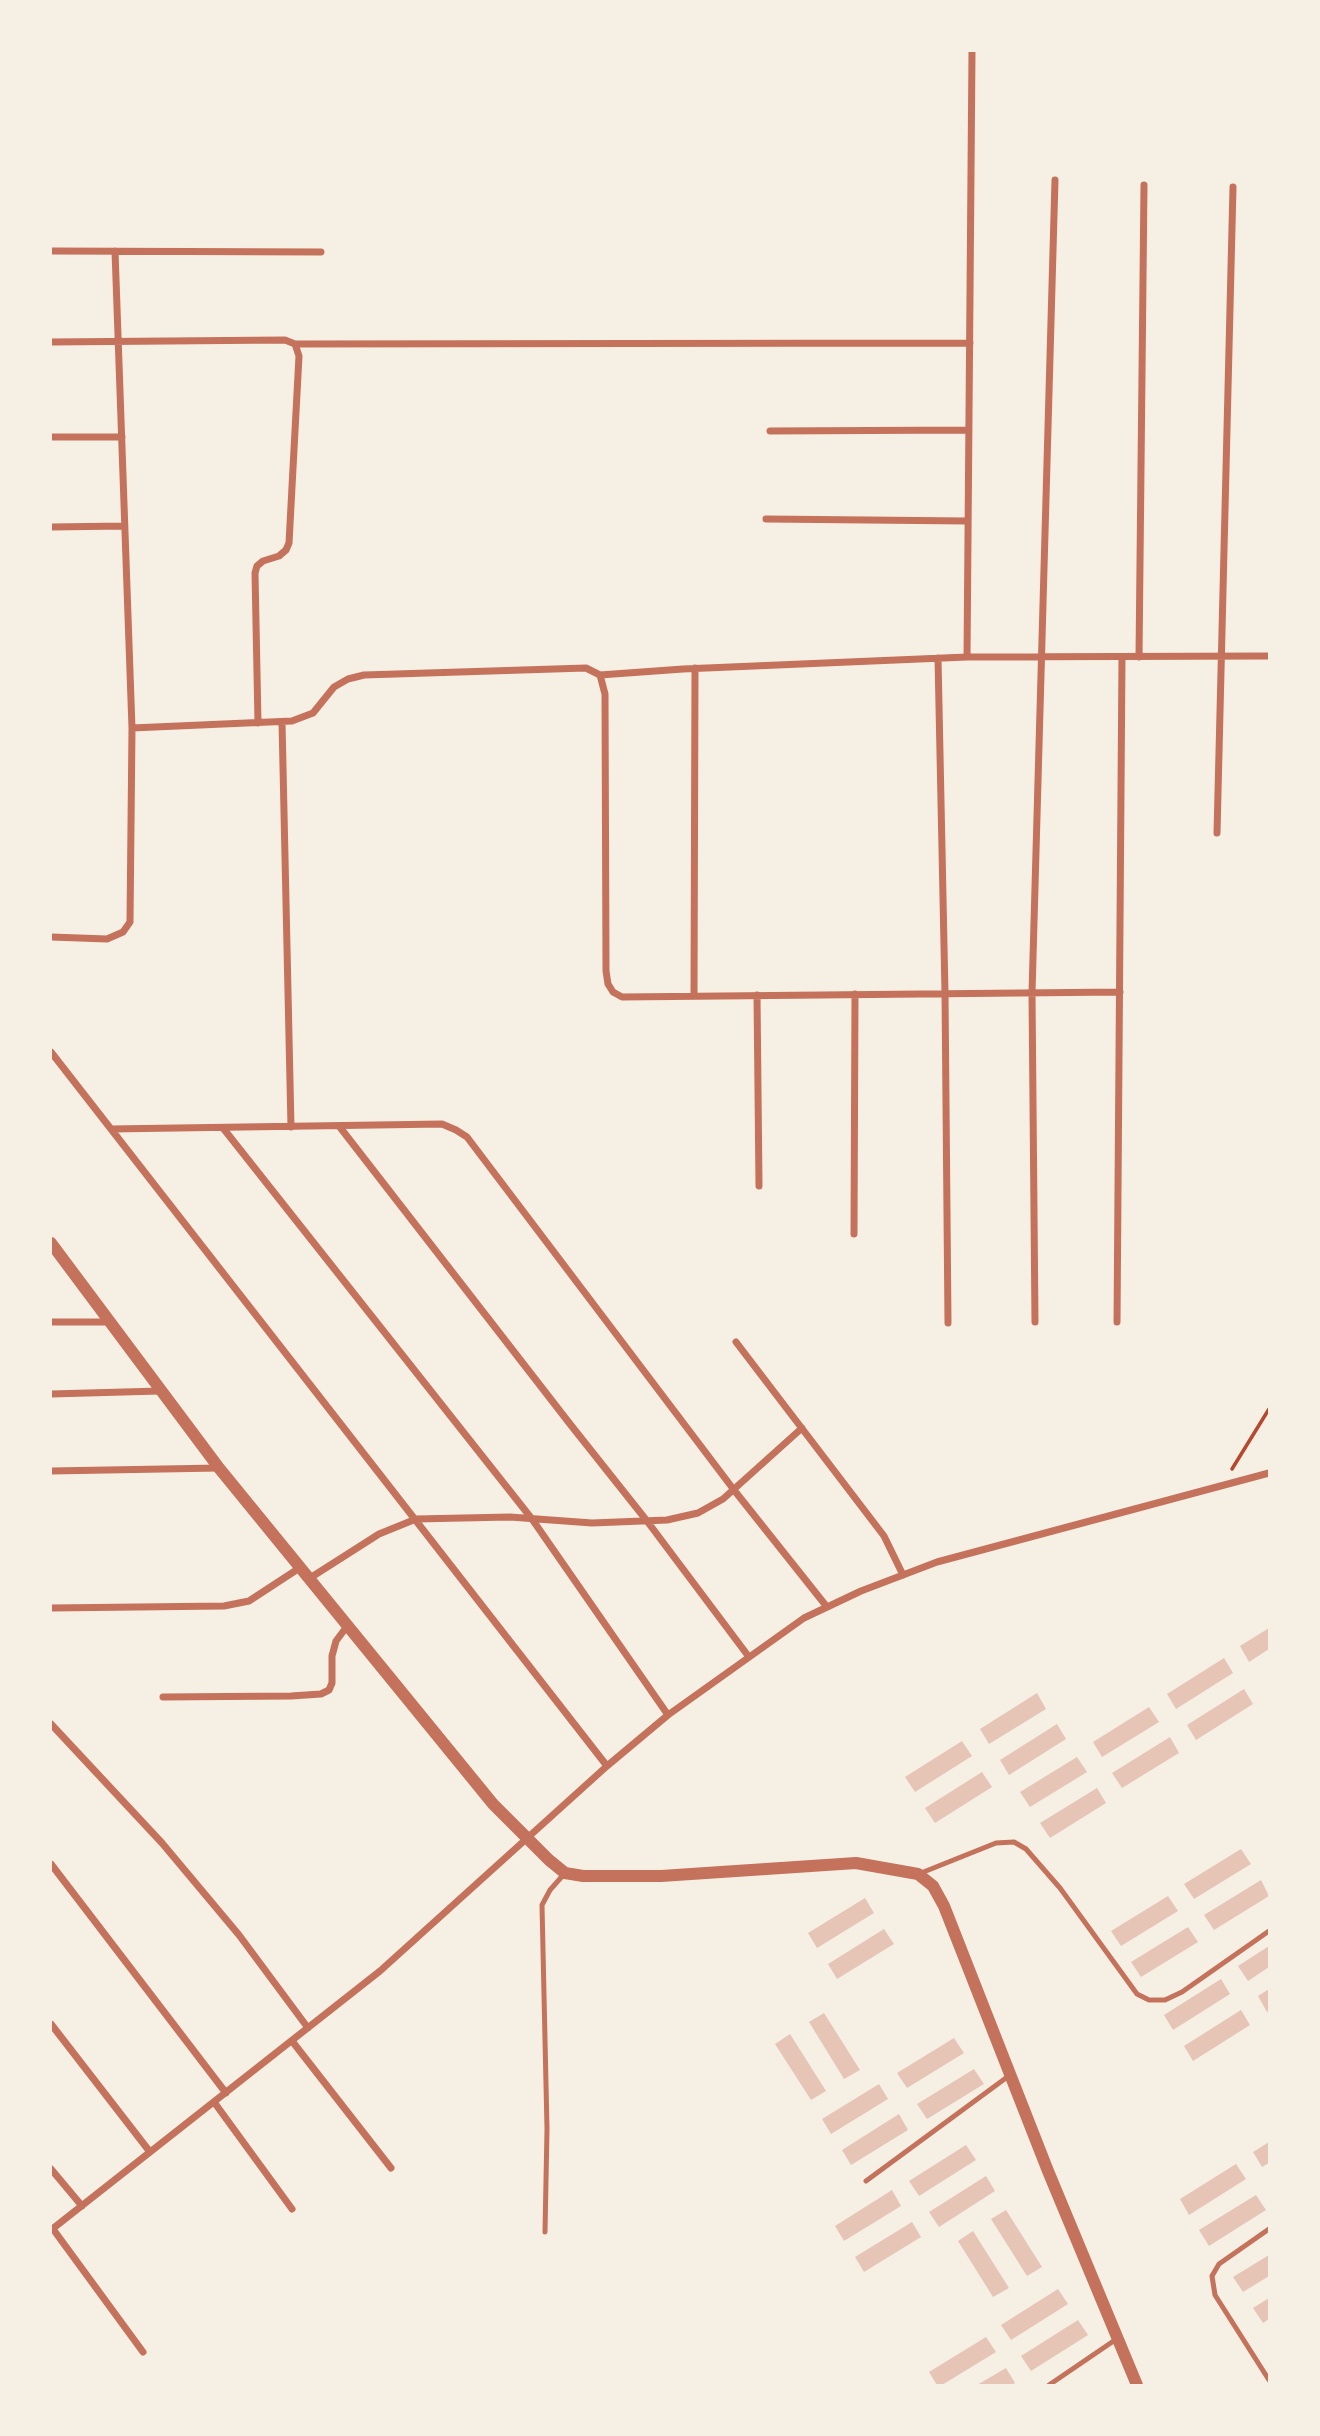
<!DOCTYPE html>
<style>
body{margin:0}
#map{position:relative;width:1320px;height:2436px;overflow:hidden;background:#f6efe4;font-family:Commissioner,sans-serif}
canvas{display:block}
.frame{position:absolute;inset:0;border:52px solid #f6efe4;pointer-events:none}
</style>
<div id="map">
<canvas width="1320" height="2436"></canvas>
<div class="frame"></div>
</div>
<script>
const g = document.querySelector('canvas').getContext('2d');
g.lineJoin = 'round';
function fill(path, color) {
  g.fillStyle = color;
  g.fill(path, 'evenodd');
}
function poly(rows) {
  const path = new Path2D();
  for (const r of rows) {
    path.moveTo(r[0], r[1]);
    for (let i = 2; i < r.length; i += 2) path.lineTo(r[i], r[i + 1]);
  }
  return path;
}
function stroke(path, color, width, dash) {
  g.strokeStyle = color;
  g.lineWidth = width;
  g.lineCap = dash ? 'butt' : 'round';
  g.setLineDash(dash || []);
  g.stroke(path);
}
fill(poly([
 [1269,1628,1269,1649,1249,1662,1240,1646],
 [1224,1658,1233,1673,1176,1709,1167,1694],
 [1244,1689,1253,1704,1196,1740,1187,1725],
 [1037,1693,1046,1709,989,1744,980,1729],
 [1149,1707,1159,1722,1102,1757,1093,1742],
 [1057,1724,1066,1739,1009,1775,1000,1760],
 [1170,1737,1179,1753,1122,1788,1112,1773],
 [962,1741,972,1756,915,1792,905,1777],
 [1077,1757,1087,1772,1030,1807,1020,1792],
 [982,1772,992,1787,935,1823,925,1808],
 [1097,1788,1106,1803,1050,1838,1040,1823],
 [1241,1849,1251,1864,1194,1899,1184,1884],
 [1261,1880,1269,1896,1214,1930,1204,1915],
 [1168,1896,1178,1911,1121,1946,1111,1931],
 [865,1898,874,1913,817,1948,808,1933],
 [1188,1927,1198,1942,1141,1977,1131,1962],
 [884,1929,894,1944,837,1979,828,1964],
 [1269,1946,1269,1967,1248,1981,1238,1966],
 [1221,1979,1230,1994,1173,2030,1164,2015],
 [1269,1989,1269,2011,1267,2012,1258,1996],
 [1241,2010,1250,2025,1193,2061,1184,2046],
 [824,2013,860,2070,844,2079,809,2022],
 [790,2034,826,2091,811,2100,775,2044],
 [954,2038,964,2053,907,2088,897,2073],
 [974,2069,984,2084,927,2119,917,2104],
 [879,2084,888,2099,831,2134,822,2119],
 [899,2114,908,2130,851,2165,842,2150],
 [1269,2142,1269,2163,1262,2167,1253,2152],
 [966,2145,976,2160,919,2196,909,2181],
 [1236,2164,1246,2179,1189,2215,1180,2199],
 [986,2176,995,2191,939,2227,929,2212],
 [892,2190,901,2206,844,2241,835,2226],
 [1256,2195,1266,2210,1209,2246,1199,2230],
 [1006,2210,1042,2267,1027,2276,991,2219],
 [912,2222,921,2237,864,2272,855,2257],
 [973,2231,1009,2288,993,2297,958,2241],
 [1269,2255,1269,2276,1243,2292,1233,2277],
 [1058,2289,1068,2304,1011,2340,1001,2325],
 [1269,2298,1269,2319,1263,2323,1253,2308],
 [1078,2320,1088,2335,1031,2371,1021,2356],
 [986,2337,996,2352,942,2385,937,2385,929,2372],
 [1006,2368,1015,2383,1012,2385,977,2385]
]), '#e6c5b7');
stroke(poly([
 [1232,1469,1269,1409]
]), '#b5482f', 3.5);
stroke(poly([
 [921,1873,996,1843,1014,1842,1026,1849,1060,1888,1137,1994,1149,2000,1165,2000,1182,1992,1269,1931],
 [866,2181,1010,2075],
 [1269,2229,1219,2264,1212,2276,1215,2295,1269,2380],
 [545,2232,547,2129,542,1905,550,1890,565,1873],
 [1049,2385,1118,2338]
]), '#c5725c', 5);
stroke(poly([
 [51,251,321,252],
 [51,342,285,340,295,344,299,356,289,543,286,550,279,556,263,561,257,566,255,573,258,723],
 [295,344,970,343],
 [770,431,969,430],
 [51,437,122,437],
 [766,519,968,521],
 [51,527,124,526],
 [967,657,972,51],
 [1139,657,1144,185],
 [938,658,945,993,948,1323],
 [600,675,683,669,967,657,1269,656],
 [282,722,291,1127],
 [132,728,292,721,313,713,334,687,348,679,364,675,586,668,600,675,605,694,606,971,608,984,613,992,622,997,1120,992],
 [1217,833,1233,187],
 [51,937,107,939,123,932,130,922,132,728,115,251],
 [757,995,759,1186],
 [694,996,695,668],
 [51,1052,607,1766],
 [339,1126,570,1424,647,1521,749,1657],
 [223,1128,532,1519,668,1715],
 [111,1129,442,1124,456,1130,467,1137,734,1490,827,1607],
 [854,1234,855,994],
 [51,1322,110,1322],
 [1035,1322,1032,993,1055,180],
 [1117,1322,1122,657],
 [736,1342,884,1536,903,1575],
 [51,1394,160,1391],
 [51,1471,219,1468],
 [310,1578,379,1534,416,1519,510,1517,592,1523,667,1520,698,1513,723,1499,802,1428],
 [51,1608,224,1606,249,1601,301,1567],
 [163,1697,291,1696,321,1694,329,1690,332,1683,332,1656,336,1641,348,1625],
 [51,1724,162,1843,239,1935,308,2028],
 [51,1864,226,2093],
 [51,2024,150,2152],
 [292,2041,391,2168],
 [214,2102,292,2209],
 [51,2169,82,2206],
 [53,2229,143,2352],
 [51,2230,380,1971,607,1766,668,1715,804,1618,861,1591,937,1562,1269,1473]
]), '#c5725c', 7);
stroke(poly([
 [51,1243,219,1468,493,1804,549,1860,565,1873,583,1876,661,1876,856,1863,918,1874,933,1886,944,1906,1048,2171,1137,2385]
]), '#c5725c', 12);
</script>
